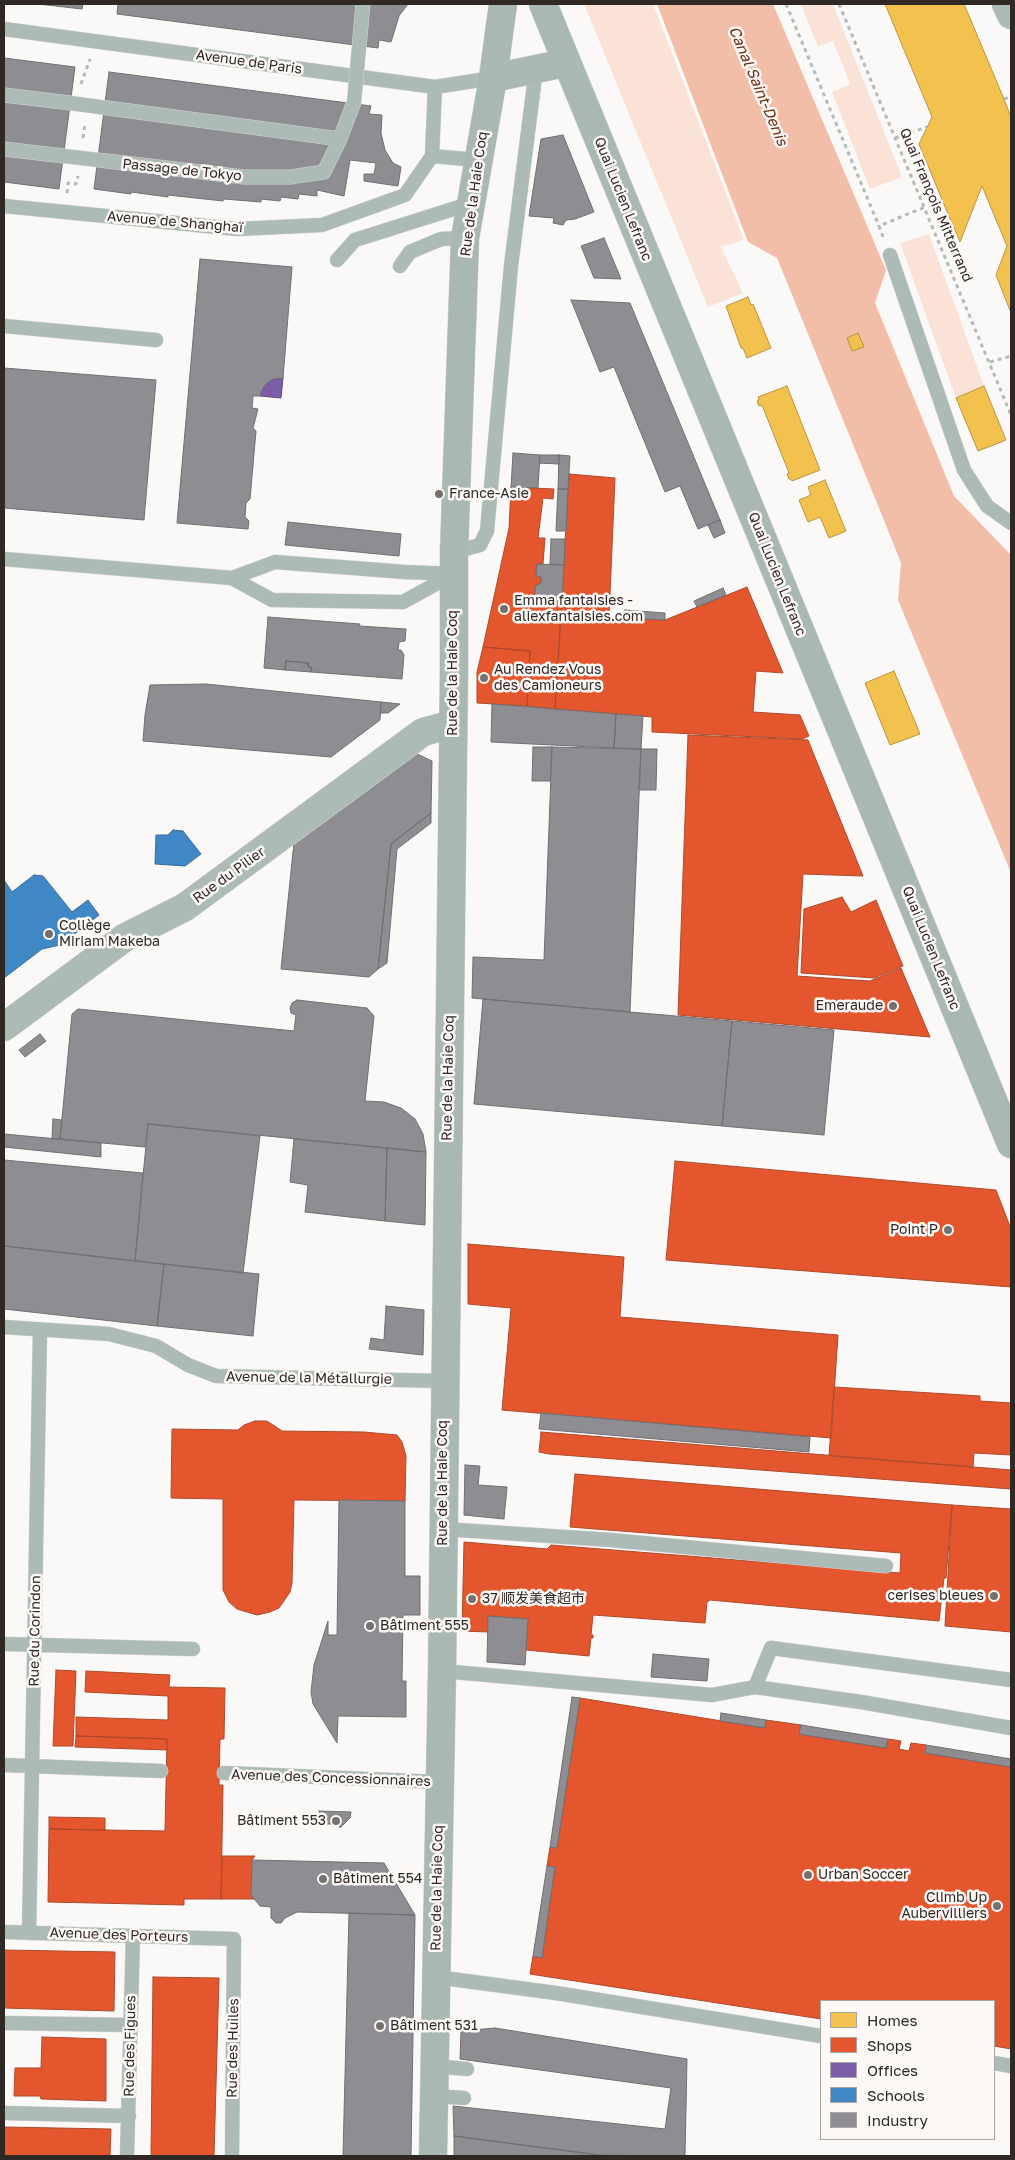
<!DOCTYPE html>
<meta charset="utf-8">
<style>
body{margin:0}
#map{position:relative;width:1015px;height:2160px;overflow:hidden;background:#fbf9f7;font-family:"Golos Text",sans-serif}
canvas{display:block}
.frame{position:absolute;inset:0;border:5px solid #302825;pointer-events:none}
.legend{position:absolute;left:820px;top:2000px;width:175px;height:140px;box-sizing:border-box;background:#fcf8f6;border:1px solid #aaa5a2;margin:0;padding:6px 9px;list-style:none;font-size:15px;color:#302825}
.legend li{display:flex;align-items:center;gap:10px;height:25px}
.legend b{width:25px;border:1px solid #aaa5a2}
</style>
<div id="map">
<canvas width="1015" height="2160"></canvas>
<div class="frame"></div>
<ul class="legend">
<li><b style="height:14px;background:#f2c14e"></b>Homes</li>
<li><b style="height:14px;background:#e4572e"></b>Shops</li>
<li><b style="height:14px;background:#7b5ea7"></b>Offices</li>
<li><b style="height:14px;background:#3f88c5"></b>Schools</li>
<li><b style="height:14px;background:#8d8d92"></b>Industry</li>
</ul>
</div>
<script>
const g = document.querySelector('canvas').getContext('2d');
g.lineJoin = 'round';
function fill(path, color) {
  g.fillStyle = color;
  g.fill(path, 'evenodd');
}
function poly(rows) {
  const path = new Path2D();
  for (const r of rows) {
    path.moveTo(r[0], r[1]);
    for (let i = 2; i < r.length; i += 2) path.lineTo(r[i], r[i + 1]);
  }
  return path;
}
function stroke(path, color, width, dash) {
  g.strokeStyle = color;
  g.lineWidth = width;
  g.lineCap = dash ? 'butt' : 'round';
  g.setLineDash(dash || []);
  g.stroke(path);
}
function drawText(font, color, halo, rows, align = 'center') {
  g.font = font + ' "Golos Text","Noto Sans SC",sans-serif';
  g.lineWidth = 5;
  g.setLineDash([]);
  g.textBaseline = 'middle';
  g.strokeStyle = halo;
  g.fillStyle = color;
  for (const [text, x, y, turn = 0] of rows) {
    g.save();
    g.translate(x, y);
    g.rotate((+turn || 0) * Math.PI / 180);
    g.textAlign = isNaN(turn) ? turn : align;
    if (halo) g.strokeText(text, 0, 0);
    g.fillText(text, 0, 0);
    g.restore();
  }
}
fill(poly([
 [584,4,653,4,744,240,721,247,743,293,708,307],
 [801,4,833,4,902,177,870,189,832,92,850,84,833,41,818,47],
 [929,234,984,386,956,398,900,243]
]), '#fbe2d7');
fill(poly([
 [657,4,773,4,886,270,875,303,954,496,1011,555,1011,873,898,600,901,563,881,513,777,258,748,242]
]), '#f3bea8');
const homes = poly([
 [885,4,964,4,1004,99,1011,117,1011,313,996,275,1007,246,982,186,960,242,948,214,919,144,932,117,885,4],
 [748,297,751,305,753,304,771,348,747,358,743,348,741,348,726,306,748,297],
 [858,333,864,347,852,351,847,338,858,333],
 [787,386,820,470,792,481,791,479,789,479,787,474,789,473,762,405,759,406,757,401,759,400,758,397,787,386],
 [984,386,1006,440,978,451,956,398,984,386],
 [825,480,846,531,829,538,820,517,808,522,799,500,811,495,808,487,825,480],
 [894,671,920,734,890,745,865,683,894,671]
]);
fill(homes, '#f2c14e');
stroke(homes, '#b89342', 1);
const shops = poly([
 [569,474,615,478,609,617,665,620,747,587,783,673,756,671,753,712,800,715,809,736,802,739,652,732,652,717,555,709,569,474],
 [511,487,554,489,553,499,543,498,538,538,545,538,543,564,537,564,536,576,541,577,541,583,535,586,535,600,562,601,555,709,527,706,530,651,483,647,509,528,511,487],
 [483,647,530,651,527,706,477,703,477,672,483,647],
 [688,735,808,740,863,876,803,874,797,976,870,981,901,968,930,1037,678,1015,688,735],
 [842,897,851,912,876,900,903,966,874,978,801,973,804,909,842,897],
 [675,1161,996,1190,1011,1229,1011,1287,666,1260,675,1161],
 [468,1244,624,1257,620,1317,838,1335,831,1438,502,1410,511,1308,468,1304,468,1244],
 [834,1387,980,1396,980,1401,1011,1403,1011,1455,974,1453,973,1467,829,1456,834,1387],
 [255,1421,267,1421,282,1431,364,1432,397,1435,402,1442,406,1456,405,1501,294,1500,292,1583,290,1592,279,1608,270,1612,257,1615,237,1609,229,1602,223,1590,223,1499,171,1498,172,1429,238,1430,244,1425,255,1421],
 [541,1432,1011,1470,1011,1489,549,1454,539,1452,541,1432],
 [575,1474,952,1505,946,1578,944,1578,939,1621,710,1600,707,1602,705,1623,593,1615,591,1635,593,1635,593,1638,591,1638,589,1656,526,1650,528,1619,488,1616,488,1632,462,1631,464,1542,547,1549,551,1545,900,1573,901,1553,570,1527,575,1474],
 [952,1505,1011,1509,1011,1632,945,1626,952,1505],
 [56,1670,76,1671,73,1746,53,1746,56,1670],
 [86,1671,170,1675,169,1687,225,1688,224,1739,220,1739,219,1785,223,1785,221,1899,184,1899,184,1905,48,1902,49,1829,165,1831,167,1739,76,1736,76,1717,168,1720,168,1696,85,1692,86,1671],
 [580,1698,765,1728,766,1720,801,1725,799,1734,886,1748,888,1739,901,1741,899,1749,909,1751,911,1743,926,1745,925,1753,1011,1767,1011,2049,994,2046,994,2001,821,2001,821,2019,530,1974,533,1956,542,1958,555,1867,547,1866,550,1847,557,1848,580,1698],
 [76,1736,167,1739,167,1750,75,1747,76,1736],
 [49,1817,105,1818,105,1830,49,1829,49,1817],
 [222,1856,255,1856,252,1860,251,1895,254,1899,221,1899,222,1856],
 [4,1950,115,1952,114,2011,4,2008,4,1950],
 [153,1977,219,1978,214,2156,151,2156,153,1977],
 [42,2037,106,2039,106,2101,41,2099,40,2096,14,2096,15,2068,41,2068,42,2037],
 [4,2127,111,2129,110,2156,4,2156,4,2127]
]);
fill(shops, '#e4572e');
stroke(shops, '#ae492b', 1);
const offices = poly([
 [283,378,281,398,260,396,263,388,267,383,273,379,283,378]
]);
fill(offices, '#7b5ea7');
stroke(offices, '#644e80', 1);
const schools = poly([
 [173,830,183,831,201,854,185,866,155,864,156,835,168,835,173,830],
 [34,875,43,876,72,912,88,900,99,915,60,945,42,949,4,978,4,880,12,892,34,875]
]);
fill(schools, '#3f88c5');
stroke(schools, '#3a6b95', 1);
const industry = poly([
 [38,4,83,4,82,9,38,4],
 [118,4,408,4,399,16,391,42,379,40,378,48,117,14,118,4],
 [4,58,75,67,59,189,4,182,4,58],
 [109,72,371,106,369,114,382,115,381,133,385,150,393,163,401,167,398,186,364,181,364,174,374,174,376,163,350,160,344,196,317,190,317,196,299,194,298,199,281,197,280,201,261,199,261,202,224,199,223,201,168,195,168,197,131,192,131,194,94,189,109,72],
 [563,135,594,212,575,219,566,220,563,225,553,223,554,218,529,216,541,139,563,135],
 [604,238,621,279,594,278,581,246,604,238],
 [200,259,292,267,283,378,273,379,267,383,263,388,260,396,253,396,252,408,258,409,253,428,256,431,250,499,246,503,245,517,249,521,248,529,177,523,200,259],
 [571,300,630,303,720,520,698,529,680,486,665,492,614,367,600,372,571,300],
 [4,368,156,380,144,520,4,508,4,368],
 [513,453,540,455,538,488,511,487,513,453],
 [540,455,559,455,559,464,539,463,540,455],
 [559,455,570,456,568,489,558,489,559,455],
 [558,489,568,489,566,531,556,531,558,489],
 [720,520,725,533,714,538,708,525,720,520],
 [288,522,401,534,399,556,285,545,288,522],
 [551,539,565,539,564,565,550,564,551,539],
 [537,564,564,565,562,601,535,600,535,586,541,583,541,577,536,576,537,564],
 [723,588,726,595,697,607,694,601,723,588],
 [625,610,665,613,665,620,624,618,625,610],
 [268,617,360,624,359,626,406,629,405,641,399,642,398,650,401,650,404,655,402,679,311,672,311,667,308,667,308,663,286,661,285,670,264,668,268,617],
 [286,661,308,663,308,667,311,667,311,672,285,670,286,661],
 [206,684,381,702,380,720,331,757,143,741,145,715,150,685,206,684],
 [381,702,400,704,388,713,380,713,381,702],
 [492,704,616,714,614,748,491,742,492,704],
 [616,714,643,716,641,749,614,748,616,714],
 [533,747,552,747,550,781,532,781,533,747],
 [552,747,641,749,630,1012,472,998,473,957,544,960,552,747],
 [641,749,657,749,656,790,639,790,641,749],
 [413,752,432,761,431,813,391,844,378,969,369,977,281,969,294,842,413,752],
 [431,813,431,823,397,849,387,963,378,969,391,844,431,813],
 [483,999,732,1021,722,1126,474,1104,483,999],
 [297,1000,367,1008,374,1016,365,1101,384,1102,401,1108,415,1119,423,1134,426,1152,148,1124,145,1147,60,1139,72,1014,78,1009,294,1031,296,1015,291,1013,290,1008,292,1003,297,1000],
 [732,1021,834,1030,824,1135,722,1126,732,1021],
 [40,1034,46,1041,25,1057,19,1050,40,1034],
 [53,1119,62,1120,60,1139,52,1139,53,1119],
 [148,1124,260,1136,243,1273,135,1261,148,1124],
 [4,1134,101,1143,101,1157,4,1147,4,1134],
 [294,1139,387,1148,385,1221,305,1212,308,1185,290,1182,294,1139],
 [387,1148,426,1152,425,1225,385,1221,387,1148],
 [4,1160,143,1173,135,1261,4,1246,4,1160],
 [4,1246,164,1264,157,1326,4,1309,4,1246],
 [164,1264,259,1274,253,1336,157,1326,164,1264],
 [386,1306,424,1310,423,1355,369,1349,371,1338,384,1340,386,1306],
 [541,1413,810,1437,809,1452,539,1429,541,1413],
 [465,1465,480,1466,478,1485,507,1487,504,1519,464,1515,465,1465],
 [339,1500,405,1501,405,1576,420,1576,420,1615,403,1615,402,1681,406,1681,406,1717,338,1716,337,1743,313,1704,311,1692,314,1665,328,1621,328,1635,337,1635,339,1500],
 [488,1616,528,1619,525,1665,487,1662,488,1616],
 [653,1654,709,1659,707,1681,651,1677,653,1654],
 [572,1697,580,1698,557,1848,550,1847,572,1697],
 [721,1713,766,1720,765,1728,720,1721,721,1713],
 [801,1725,888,1739,886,1748,799,1734,801,1725],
 [926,1745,1011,1759,1011,1767,925,1753,926,1745],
 [319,1811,351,1812,350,1818,340,1828,339,1824,327,1824,321,1819,319,1811],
 [252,1860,384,1863,415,1915,297,1912,285,1918,281,1923,276,1923,271,1918,271,1907,260,1906,251,1895,252,1860],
 [547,1866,555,1867,542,1958,533,1956,547,1866],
 [349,1913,415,1915,411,2156,343,2156,349,1913],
 [495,2028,687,2059,685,2156,599,2155,454,2136,453,2106,665,2129,671,2088,460,2059,461,2031,495,2028],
 [454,2136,599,2155,599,2156,454,2156,454,2136]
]);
fill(industry, '#8d8d92');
stroke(industry, '#716f71', 1);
const service = poly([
 [4,29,435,87,493,78],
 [4,95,70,103],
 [432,156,478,160],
 [4,206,237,229,322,225,405,195,432,156,435,87],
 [890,255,964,470,987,506,1011,523],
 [337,260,355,240,472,203],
 [400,266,410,252,441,239,465,238],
 [4,326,156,340],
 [454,552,480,545,487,531,511,266,536,69],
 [4,559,232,578],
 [275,562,405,572,454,574,403,602,272,600,232,578,275,562],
 [4,1327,109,1334,156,1346,188,1365,216,1376,444,1381],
 [443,1529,611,1540,886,1566],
 [4,1644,193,1649],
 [442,1671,712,1695,755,1687,861,1702,1011,1728],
 [755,1687,771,1648,1011,1680],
 [4,1765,161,1771],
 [224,1773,439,1782],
 [4,1932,234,1939,232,2156],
 [29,1933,40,1330],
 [436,1977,556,1993,821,2036],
 [4,2023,131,2025],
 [994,2063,1011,2066],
 [434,2066,467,2069],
 [434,2096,464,2098],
 [4,2113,129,2116],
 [127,2156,133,1935]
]);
const minor = poly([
 [4,1027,124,938,185,907,423,732,453,724]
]);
const tertiary = poly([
 [1006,4,1011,15]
]);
const secondary = poly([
 [543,4,1011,1144],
 [493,78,565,63],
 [433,2156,442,1671,454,671,454,552,465,238,493,78,503,4]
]);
stroke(service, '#d6d3d2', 15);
stroke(minor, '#d6d3d2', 29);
stroke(tertiary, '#d6d3d2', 29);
stroke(secondary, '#d6d3d2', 29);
stroke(poly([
 [786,4,879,226],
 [839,4,1011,415],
 [81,84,90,59],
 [1004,99,1011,97],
 [83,138,85,124],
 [895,138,927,127],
 [67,193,68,183,76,184,78,176],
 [883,237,879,226,925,207],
 [990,362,1011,356]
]), '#b4bcb7', 3, [4, 4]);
stroke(service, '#acbbb5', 14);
stroke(minor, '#acbbb5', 28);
stroke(tertiary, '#acbbb5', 28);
stroke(secondary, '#a9b8b2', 28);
const serviceBridge = poly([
 [70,103,340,139],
 [4,149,244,177,290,177,324,172,340,139,354,102,363,4]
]);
stroke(serviceBridge, '#d6d3d2', 15, []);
stroke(serviceBridge, '#acbbb5', 14);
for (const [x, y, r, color] of [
 [439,494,5,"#77716e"],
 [504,609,5,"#77716e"],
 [484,678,5,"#77716e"],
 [49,934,5,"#77716e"],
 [893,1006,5,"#77716e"],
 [948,1230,5,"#77716e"],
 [994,1596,5,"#77716e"],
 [472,1599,5,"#77716e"],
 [370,1626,5,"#77716e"],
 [336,1821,5,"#77716e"],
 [808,1875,5,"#77716e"],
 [323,1879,5,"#77716e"],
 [997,1906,5,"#77716e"],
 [380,2026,5,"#77716e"]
]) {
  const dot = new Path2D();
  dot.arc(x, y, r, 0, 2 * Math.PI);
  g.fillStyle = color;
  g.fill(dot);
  stroke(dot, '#fcf8f6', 2);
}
drawText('14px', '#302825', '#fcf8f6', [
 ["Avenue de Paris",249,62,8],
 ["Passage de Tokyo",182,170,6],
 ["Rue de la Haie Coq",474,194,-82],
 ["Quai Lucien Lefranc",623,199,68],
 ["Quai François Mitterrand",936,205,67],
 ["Avenue de Shanghaï",175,222,5],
 ["Quai Lucien Lefranc",777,574,68],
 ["Rue de la Haie Coq",453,673,-90],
 ["Rue du Pilier",229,875,-36],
 ["Quai Lucien Lefranc",931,948,68],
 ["Rue de la Haie Coq",448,1078,-89],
 ["Avenue de la Métallurgie",309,1378,1],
 ["Rue de la Haie Coq",443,1483,-90],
 ["Rue du Corindon",35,1631,-89],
 ["Avenue des Concessionnaires",331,1778,2],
 ["Rue de la Haie Coq",437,1888,-89],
 ["Avenue des Porteurs",119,1935,2],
 ["Rue des Figues",130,2046,-89],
 ["Rue des Huiles",233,2048,-89]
]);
drawText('14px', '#302825', '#fcf8f6', [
 ["France-Asie",449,494],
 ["Emma fantaisies -",514,601],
 ["aliexfantaisies.com",514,617],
 ["Au Rendez Vous",494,670],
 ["des Camioneurs",494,686],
 ["Collège",59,926],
 ["Miriam Makeba",59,942],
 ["Emeraude",883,1006,"right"],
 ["Point P",938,1230,"right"],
 ["cerises bleues",984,1596,"right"],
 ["37 顺发美食超市",482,1599],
 ["Bâtiment 555",380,1626],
 ["Bâtiment 553",326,1821,"right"],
 ["Urban Soccer",818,1875],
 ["Bâtiment 554",333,1879],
 ["Climb Up",987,1898,"right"],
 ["Aubervilliers",987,1914,"right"],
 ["Bâtiment 531",390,2026]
], 'left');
drawText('italic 15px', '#702f0e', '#fcf8f6', [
 ["Canal Saint-Denis",758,86,67]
]);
</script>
